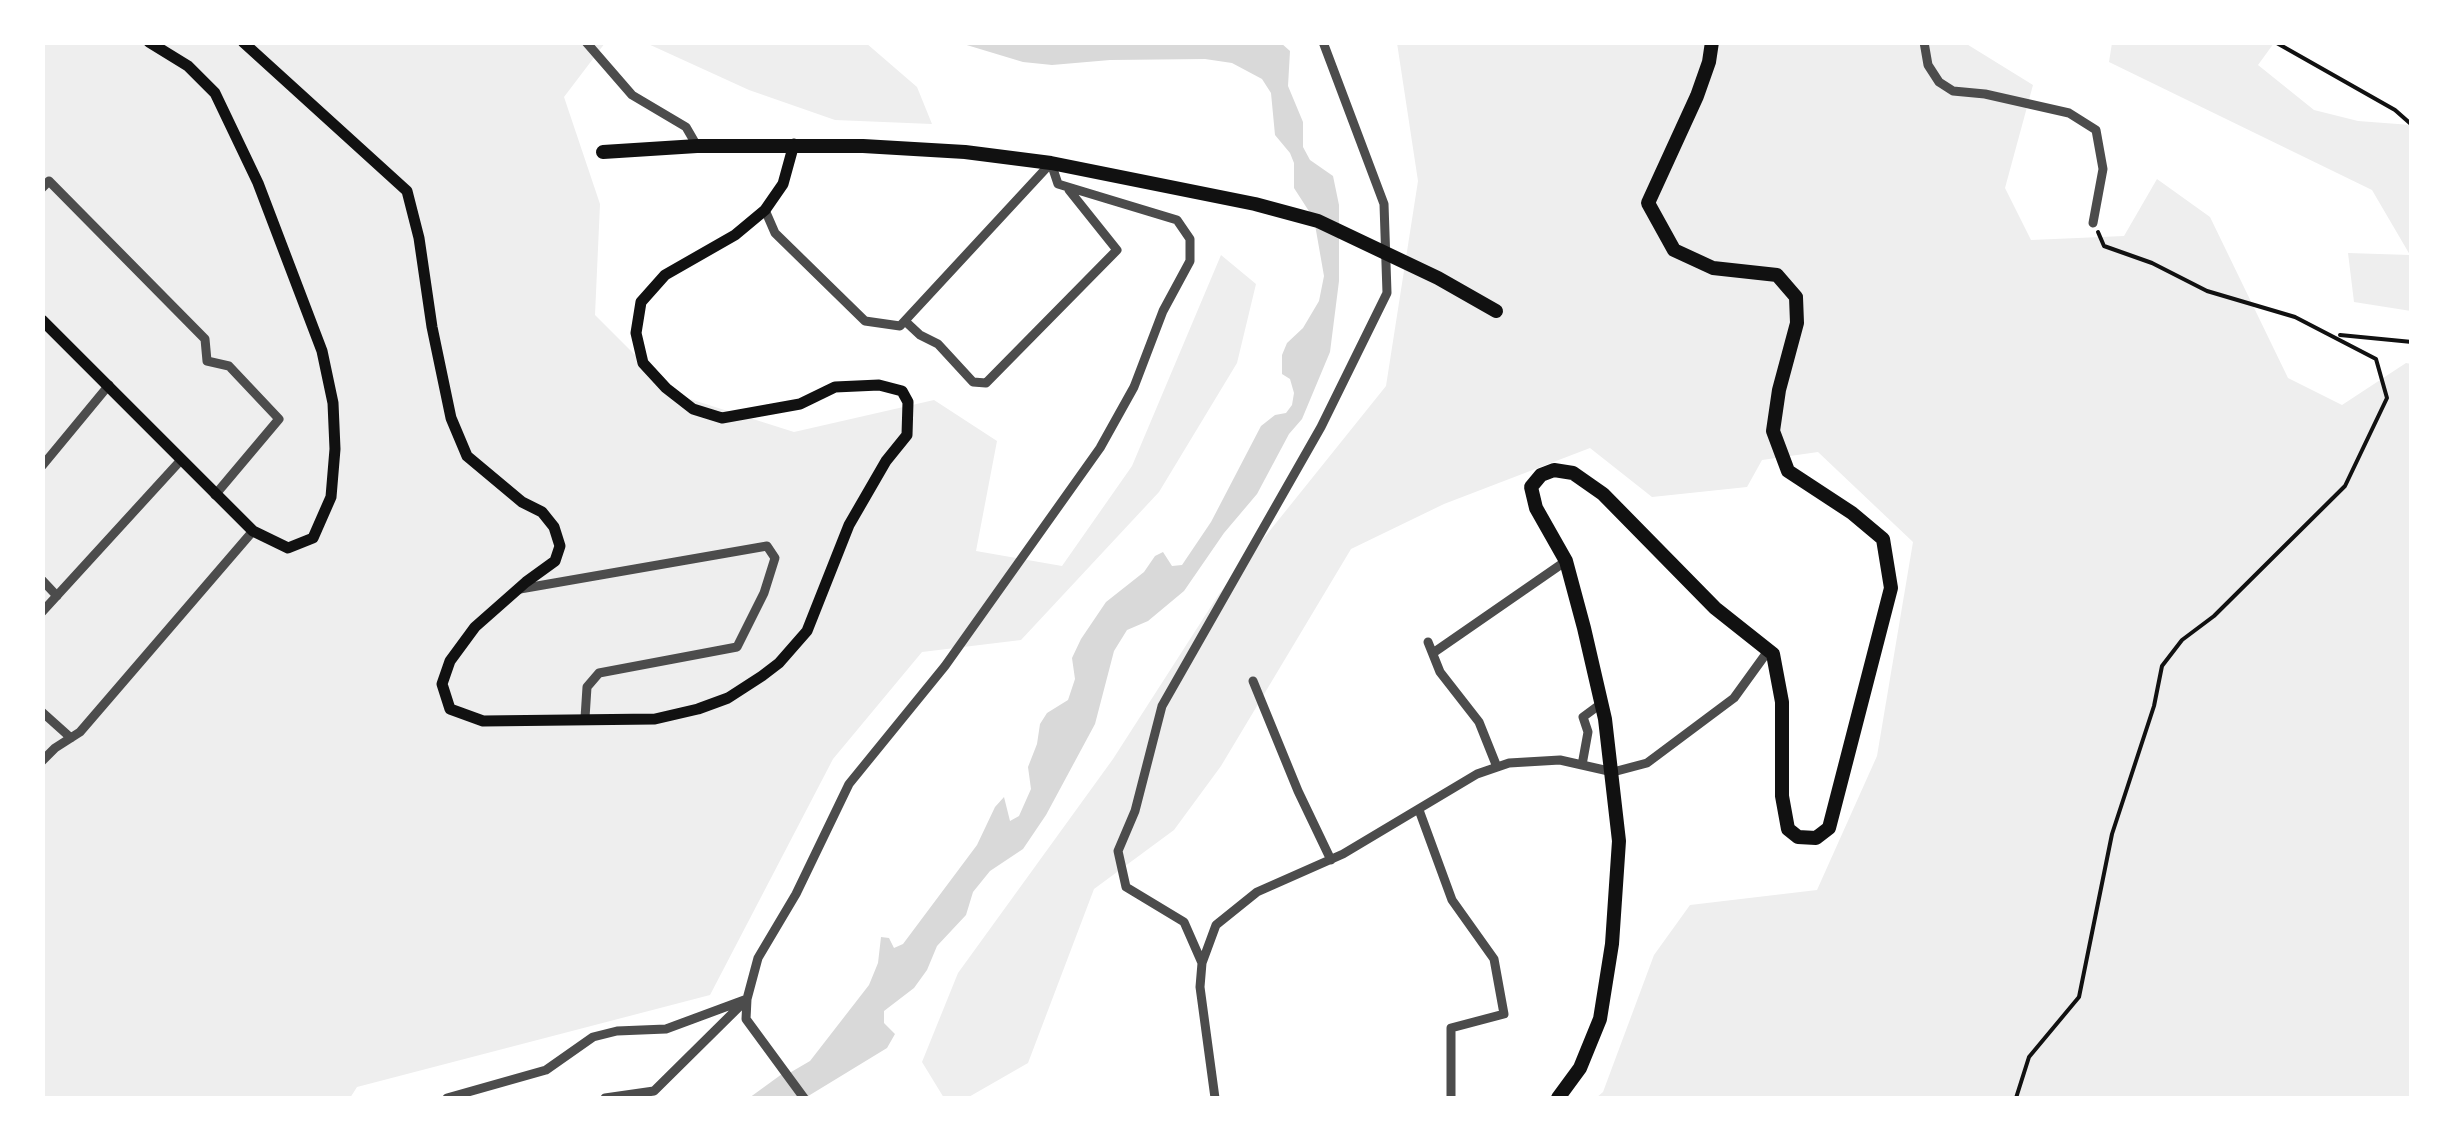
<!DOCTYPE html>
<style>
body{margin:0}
#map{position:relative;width:2454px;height:1141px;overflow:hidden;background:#fff;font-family:"Nunito Sans",sans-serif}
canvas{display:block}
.frame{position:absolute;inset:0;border:45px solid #fff;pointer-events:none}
</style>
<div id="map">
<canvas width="2454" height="1141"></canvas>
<div class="frame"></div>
</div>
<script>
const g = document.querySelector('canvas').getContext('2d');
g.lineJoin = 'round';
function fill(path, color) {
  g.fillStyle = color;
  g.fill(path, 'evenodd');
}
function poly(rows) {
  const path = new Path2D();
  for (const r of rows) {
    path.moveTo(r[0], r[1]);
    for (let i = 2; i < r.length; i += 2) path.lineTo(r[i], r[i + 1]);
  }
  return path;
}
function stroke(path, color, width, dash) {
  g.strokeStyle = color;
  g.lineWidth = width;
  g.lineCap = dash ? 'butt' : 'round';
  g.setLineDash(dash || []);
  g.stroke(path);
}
fill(poly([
 [42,43,605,43,564,97,600,204,595,315,674,394,794,432,934,400,997,441,976,551,1062,566,1132,466,1221,255,1256,284,1237,363,1159,492,1021,640,922,652,833,759,710,995,357,1087,350,1098,43,1098],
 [646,43,866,43,917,87,932,124,835,120,749,90],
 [1397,43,1965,43,2033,85,2005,188,2031,240,2124,236,2157,179,2210,217,2288,378,2342,405,2406,363,2411,364,2411,1098,1596,1098,1603,1092,1654,955,1690,905,1817,890,1877,756,1913,542,1818,452,1762,460,1747,487,1652,497,1590,448,1444,504,1351,549,1221,766,1174,830,1094,889,1028,1063,967,1098,944,1098,922,1062,958,973,1113,759,1219,594,1386,386,1418,181],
 [2112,43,2274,43,2258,65,2314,110,2358,121,2411,125,2411,311,2354,302,2348,253,2410,255,2372,190,2109,62]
]), '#eee');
fill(poly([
 [960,43,1281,43,1290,51,1288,86,1303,122,1303,147,1310,160,1333,176,1339,205,1339,281,1330,352,1302,419,1289,434,1257,494,1224,533,1184,591,1148,621,1127,630,1114,651,1095,724,1046,815,1023,849,990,871,973,892,966,915,937,946,927,970,914,988,884,1011,884,1023,895,1034,887,1048,805,1098,749,1098,782,1074,786,1075,810,1061,869,985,878,963,881,937,889,938,894,948,903,944,977,845,995,807,1004,797,1010,821,1019,816,1031,789,1028,767,1037,744,1040,724,1047,713,1068,700,1075,679,1072,658,1081,639,1106,602,1144,572,1155,556,1163,552,1172,566,1182,565,1211,522,1261,426,1275,415,1286,413,1292,405,1294,393,1290,379,1282,374,1282,355,1287,343,1303,328,1319,301,1324,276,1314,219,1294,188,1294,163,1290,153,1275,135,1271,93,1262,79,1232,63,1205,59,1110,60,1052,65,1023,62]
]), '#d9d9d9');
stroke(poly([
 [2275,42,2395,110,2412,125],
 [2340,335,2412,342],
 [2016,1098,2029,1057,2079,997,2112,834,2154,706,2162,666,2182,640,2214,616,2345,486,2387,398,2376,359,2295,317,2207,291,2152,263,2104,246,2098,232]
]), '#111', 4);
stroke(poly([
 [586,42,632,95,686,127,697,146],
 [1924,42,1928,65,1939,82,1953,91,1985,94,2069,113,2096,130,2103,169,2093,223],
 [42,188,49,181,205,339,207,361,229,366,279,419,215,495],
 [765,210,775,233,865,321,900,326,1051,163,1058,184,1177,220,1190,239,1190,261,1163,311,1134,387,1100,448,945,666,849,784,796,894,758,958,747,999,746,1019,804,1098],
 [905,321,920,335,938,344,973,382,986,383,1117,250,1069,190],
 [42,466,109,385],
 [42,580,57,596],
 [520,589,767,546,775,558,764,593,737,647,599,673,587,687,585,718],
 [42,612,181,460],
 [1428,642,1440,672,1479,722,1497,767],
 [1433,653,1566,561],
 [1253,681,1298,791,1331,860],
 [42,712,71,738],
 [42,761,55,748,80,732,253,531],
 [1582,765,1588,732,1583,717,1602,703],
 [1419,810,1452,900,1494,959,1504,1014,1451,1028,1451,1098],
 [1202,963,1184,922,1126,887,1118,851,1135,811,1162,706,1321,427,1387,293,1384,204,1323,42],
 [447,1098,546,1070,593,1037,617,1031,666,1029,747,999],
 [605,1098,654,1091,745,1001],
 [1215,1098,1200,987,1202,963,1216,925,1257,892,1343,854,1477,774,1509,763,1560,760,1613,772,1647,763,1734,698,1768,651]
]), '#4c4c4c', 9);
stroke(poly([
 [243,42,407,191,419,238,432,327,451,418,467,456,522,502,542,512,554,527,560,546,555,561,526,582,475,627,450,661,442,684,450,709,483,721,655,719,698,709,728,698,762,676,779,663,807,631,849,525,886,461,907,435,908,402,902,391,879,385,835,387,800,404,722,418,693,409,666,388,643,363,636,333,641,302,665,275,735,235,765,210,783,184,794,144],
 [42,320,253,531,288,548,313,538,331,497,335,449,333,403,322,351,258,183,215,93,188,66,149,42]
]), '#111', 11);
stroke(poly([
 [1558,1098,1580,1068,1600,1019,1612,944,1619,841,1605,719,1584,628,1566,561,1536,508,1531,487,1541,475,1554,470,1573,473,1603,494,1715,608,1773,654,1782,702,1782,796,1788,829,1798,837,1816,838,1829,828,1891,588,1883,539,1852,513,1788,471,1773,431,1779,390,1797,323,1796,297,1777,275,1713,268,1674,250,1648,203,1697,96,1709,62,1712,42]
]), '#111', 14);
stroke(poly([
 [603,152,697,146,863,146,965,152,1051,163,1255,204,1318,221,1438,278,1496,311]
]), '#111', 14);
</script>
